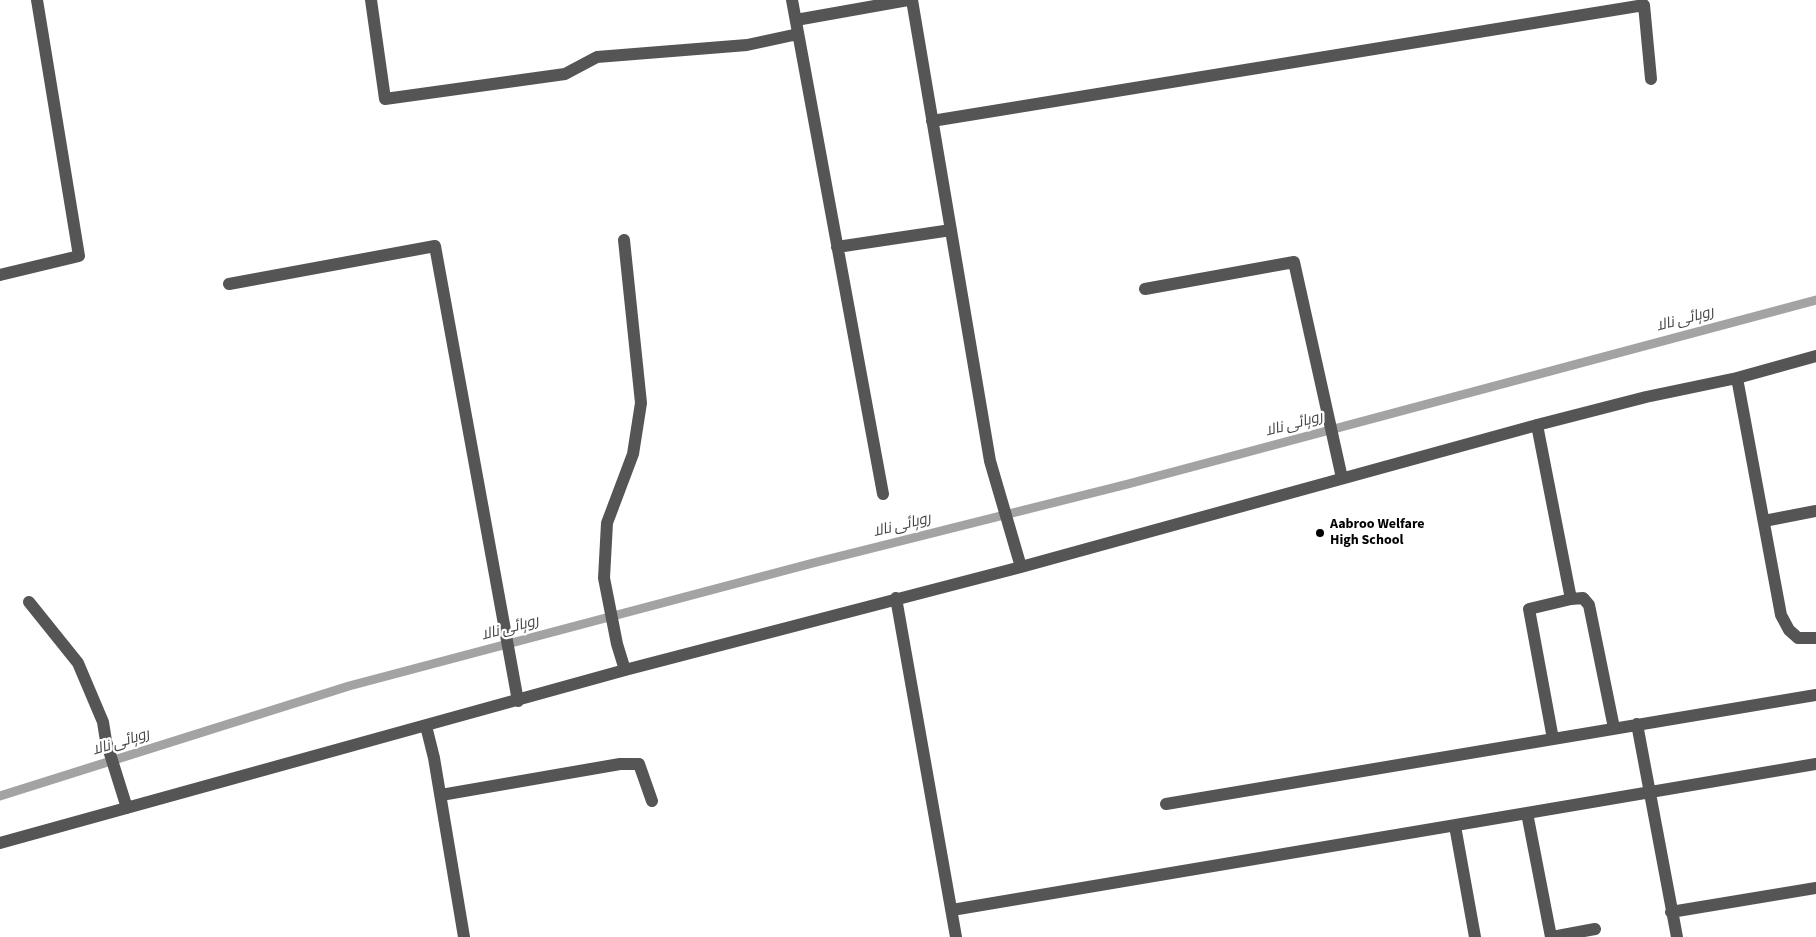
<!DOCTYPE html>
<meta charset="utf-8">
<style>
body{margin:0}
canvas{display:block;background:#fff}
</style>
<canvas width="1816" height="937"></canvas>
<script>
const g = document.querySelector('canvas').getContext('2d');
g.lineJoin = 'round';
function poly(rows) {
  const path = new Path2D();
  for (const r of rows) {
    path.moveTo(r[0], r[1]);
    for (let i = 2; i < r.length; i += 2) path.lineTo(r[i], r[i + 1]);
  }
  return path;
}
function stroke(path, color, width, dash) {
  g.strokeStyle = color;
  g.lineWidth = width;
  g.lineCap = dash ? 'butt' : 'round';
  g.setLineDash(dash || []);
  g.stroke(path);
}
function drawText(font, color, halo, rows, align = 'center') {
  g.font = font + ' "Source Sans 3",Cairo,sans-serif';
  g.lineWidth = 4.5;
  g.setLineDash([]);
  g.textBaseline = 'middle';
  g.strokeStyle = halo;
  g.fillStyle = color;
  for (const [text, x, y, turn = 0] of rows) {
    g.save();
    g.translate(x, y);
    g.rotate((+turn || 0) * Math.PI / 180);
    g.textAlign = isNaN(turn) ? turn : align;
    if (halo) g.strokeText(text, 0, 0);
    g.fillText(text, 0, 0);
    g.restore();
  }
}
stroke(poly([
 [0,796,349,686,813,563,1128,484,1816,300]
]), '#a3a3a3', 9);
stroke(poly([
 [371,0,385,99,565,74,597,57,747,45,798,34],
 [792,0,883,494],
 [912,0,990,461,1021,567],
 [796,20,908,0],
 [932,121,1644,5,1651,79],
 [624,240,641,403,633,454,607,523,604,578,617,644,625,670],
 [837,247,951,230],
 [0,275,79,256,37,0],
 [229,284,435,246,518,701],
 [1145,289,1294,262,1342,478],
 [1737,378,1781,615,1789,630,1798,638,1816,638],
 [1537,425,1571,599],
 [1764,521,1816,511],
 [896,598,956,937],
 [29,602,78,663,103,722,106,741,127,808],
 [1637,724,1677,937],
 [426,726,434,758,464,937],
 [1553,739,1529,609,1571,599,1583,598,1589,605,1614,728],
 [441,795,620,764,639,764,652,801],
 [1166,804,1816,695],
 [1455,826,1475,937],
 [0,843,625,670,1021,567,1537,425,1646,397,1737,378,1816,356],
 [952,910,1527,813],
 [1671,912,1816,888],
 [1551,937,1527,813,1816,764],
 [1552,937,1595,929]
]), '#555', 12);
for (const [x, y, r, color] of [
 [1320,533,5,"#000"]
]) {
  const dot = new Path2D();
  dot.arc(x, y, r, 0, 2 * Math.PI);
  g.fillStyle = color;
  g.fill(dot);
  stroke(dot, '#fff', 2);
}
drawText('bold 14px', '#000', '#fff', [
 ["Aabroo Welfare",1330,525],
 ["High School",1330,541]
], 'left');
drawText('italic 15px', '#444', '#fff', [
 ["روہائی نالا",1685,320,-15],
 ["روہائی نالا",1294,425,-15],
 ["روہائی نالا",902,526,-14],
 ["روہائی نالا",510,629,-15],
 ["روہائی نالا",121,743,-17]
]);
</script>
